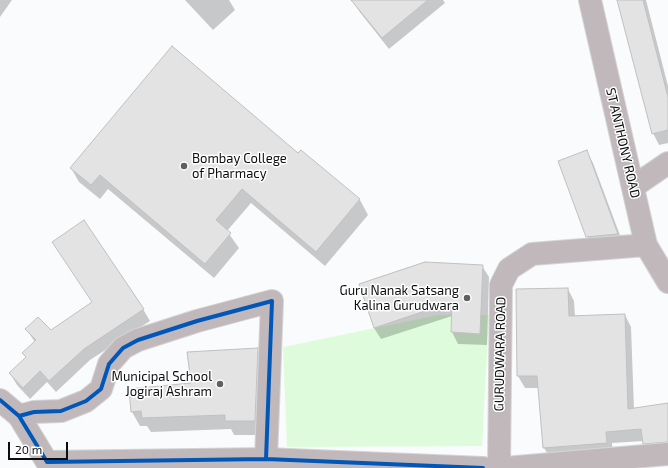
<!DOCTYPE html>
<style>
body{margin:0}
#map{position:relative;width:668px;height:468px;overflow:hidden;background:#f9fbfd;font-family:"Exo 2",sans-serif}
canvas{display:block}
.scale{position:absolute;left:8px;top:442px;width:60px;height:18px;box-sizing:border-box;border:2px solid #0b0d0f;border-top:0;padding-left:5px;font-size:12px;line-height:14px;white-space:nowrap;color:#0b0d0f;-webkit-text-stroke:3px #fff;paint-order:stroke}
</style>
<div id="map">
<canvas width="668" height="468"></canvas>
<div class="scale">20 m</div>
</div>
<script>
const g = document.querySelector('canvas').getContext('2d');
g.lineJoin = 'round';
function fill(path, color) {
  g.fillStyle = color;
  g.fill(path, 'evenodd');
}
function poly(rows) {
  const path = new Path2D();
  for (const r of rows) {
    path.moveTo(r[0], r[1]);
    for (let i = 2; i < r.length; i += 2) path.lineTo(r[i], r[i + 1]);
  }
  return path;
}
function stroke(path, color, width, dash) {
  g.strokeStyle = color;
  g.lineWidth = width;
  g.lineCap = dash ? 'butt' : 'round';
  g.setLineDash(dash || []);
  g.stroke(path);
}
function drawText(font, color, halo, rows, align = 'center') {
  g.font = font + ' "Exo 2",sans-serif';
  g.lineWidth = 3;
  g.setLineDash([]);
  g.textBaseline = 'middle';
  g.strokeStyle = halo;
  g.fillStyle = color;
  for (const [text, x, y, turn = 0] of rows) {
    g.save();
    g.translate(x, y);
    g.rotate((+turn || 0) * Math.PI / 180);
    g.textAlign = isNaN(turn) ? turn : align;
    if (halo) g.strokeText(text, 0, 0);
    g.fillText(text, 0, 0);
    g.restore();
  }
}
fill(poly([
 [438,315,489,315,482,446,287,447,283,347]
]), '#defcdb');
fill(poly([
 [0,0,12,0,0,17],
 [185,0,229,0,235,10,213,30],
 [352,0,443,0,445,3,389,49,359,11],
 [618,0,646,0,668,86,668,143,659,145,653,133],
 [301,151,360,200,368,215,325,266,251,203,227,231,239,248,214,278,108,189,100,199,79,182,71,168,298,154],
 [587,152,593,163,624,246,593,249,587,237],
 [482,266,489,277,487,345,458,344,452,332,452,316,381,339,374,328],
 [568,289,574,301,575,316,625,315,631,327,634,409,668,404,668,453,651,455,644,441,612,443,613,455,551,459,544,448,539,388,525,388,518,376],
 [143,309,150,321,90,360,56,392,47,382,30,399,17,385,10,373,26,358,23,353,35,342,26,329,50,331],
 [257,349,265,364,263,435,234,435,231,429,151,432,147,426,140,426,132,412,192,384]
]), '#0003');
const building = poly([
 [351,0,428,0,382,38,351,0],
 [617,0,643,0,668,97,668,130,652,134,617,0],
 [172,46,298,153,301,150,360,199,316,252,242,189,216,220,231,233,205,264,100,175,91,185,70,168,172,46],
 [587,150,618,234,586,237,558,161,587,150],
 [84,220,144,309,84,349,49,381,40,371,23,388,9,373,26,357,22,353,36,340,25,329,38,317,51,330,92,302,52,242,84,220],
 [425,262,483,265,480,334,451,332,452,302,374,328,359,284,425,262],
 [568,288,569,316,625,314,628,409,668,403,668,442,643,444,641,429,606,432,607,443,543,448,537,376,517,376,516,289,568,288],
 [258,348,255,421,225,421,225,415,142,418,141,411,131,412,129,389,191,383,187,352,258,348]
]);
fill(building, '#e4e3e3');
stroke(building, '#c0c0c0', 1);
const minor = poly([
 [590,0,646,245,668,282],
 [633,187,668,163],
 [0,400,19,416,47,462,266,459,483,468],
 [19,416,34,412,61,411,86,401,101,389,109,364,123,348,138,340,197,321,272,301,266,459],
 [499,468,501,285,509,269,532,254,646,245],
 [505,468,668,454]
]);
stroke(minor, '#d4d5d6', 24);
stroke(minor, '#c1b8bc', 22);
stroke(poly([
 [0,400,19,416,47,462,266,459,483,468],
 [19,416,34,412,61,411,86,401,101,389,109,364,123,348,138,340,197,321,272,301,266,459]
]), '#0057b8', 4);
for (const [x, y, r, color] of [
 [184,166,4,"#5e6062"],
 [467,298,4,"#5e6062"],
 [220,384,4,"#5e6062"]
]) {
  const dot = new Path2D();
  dot.arc(x, y, r, 0, 2 * Math.PI);
  g.fillStyle = color;
  g.fill(dot);
  stroke(dot, '#fff', 1.5);
}
drawText('13px', '#0b0d0f', '#fff', [
 ["ST ANTHONY ROAD",623,143,77],
 ["GURUDWARA ROAD",500,354,-89]
]);
drawText('13px', '#0b0d0f', '#fff', [
 ["Bombay College",192,159,"left"],
 ["of Pharmacy",192,174,"left"],
 ["Guru Nanak Satsang",459,291],
 ["Kalina Gurudwara",459,306],
 ["Municipal School",212,377],
 ["Jogiraj Ashram",212,392]
], 'right');
</script>
